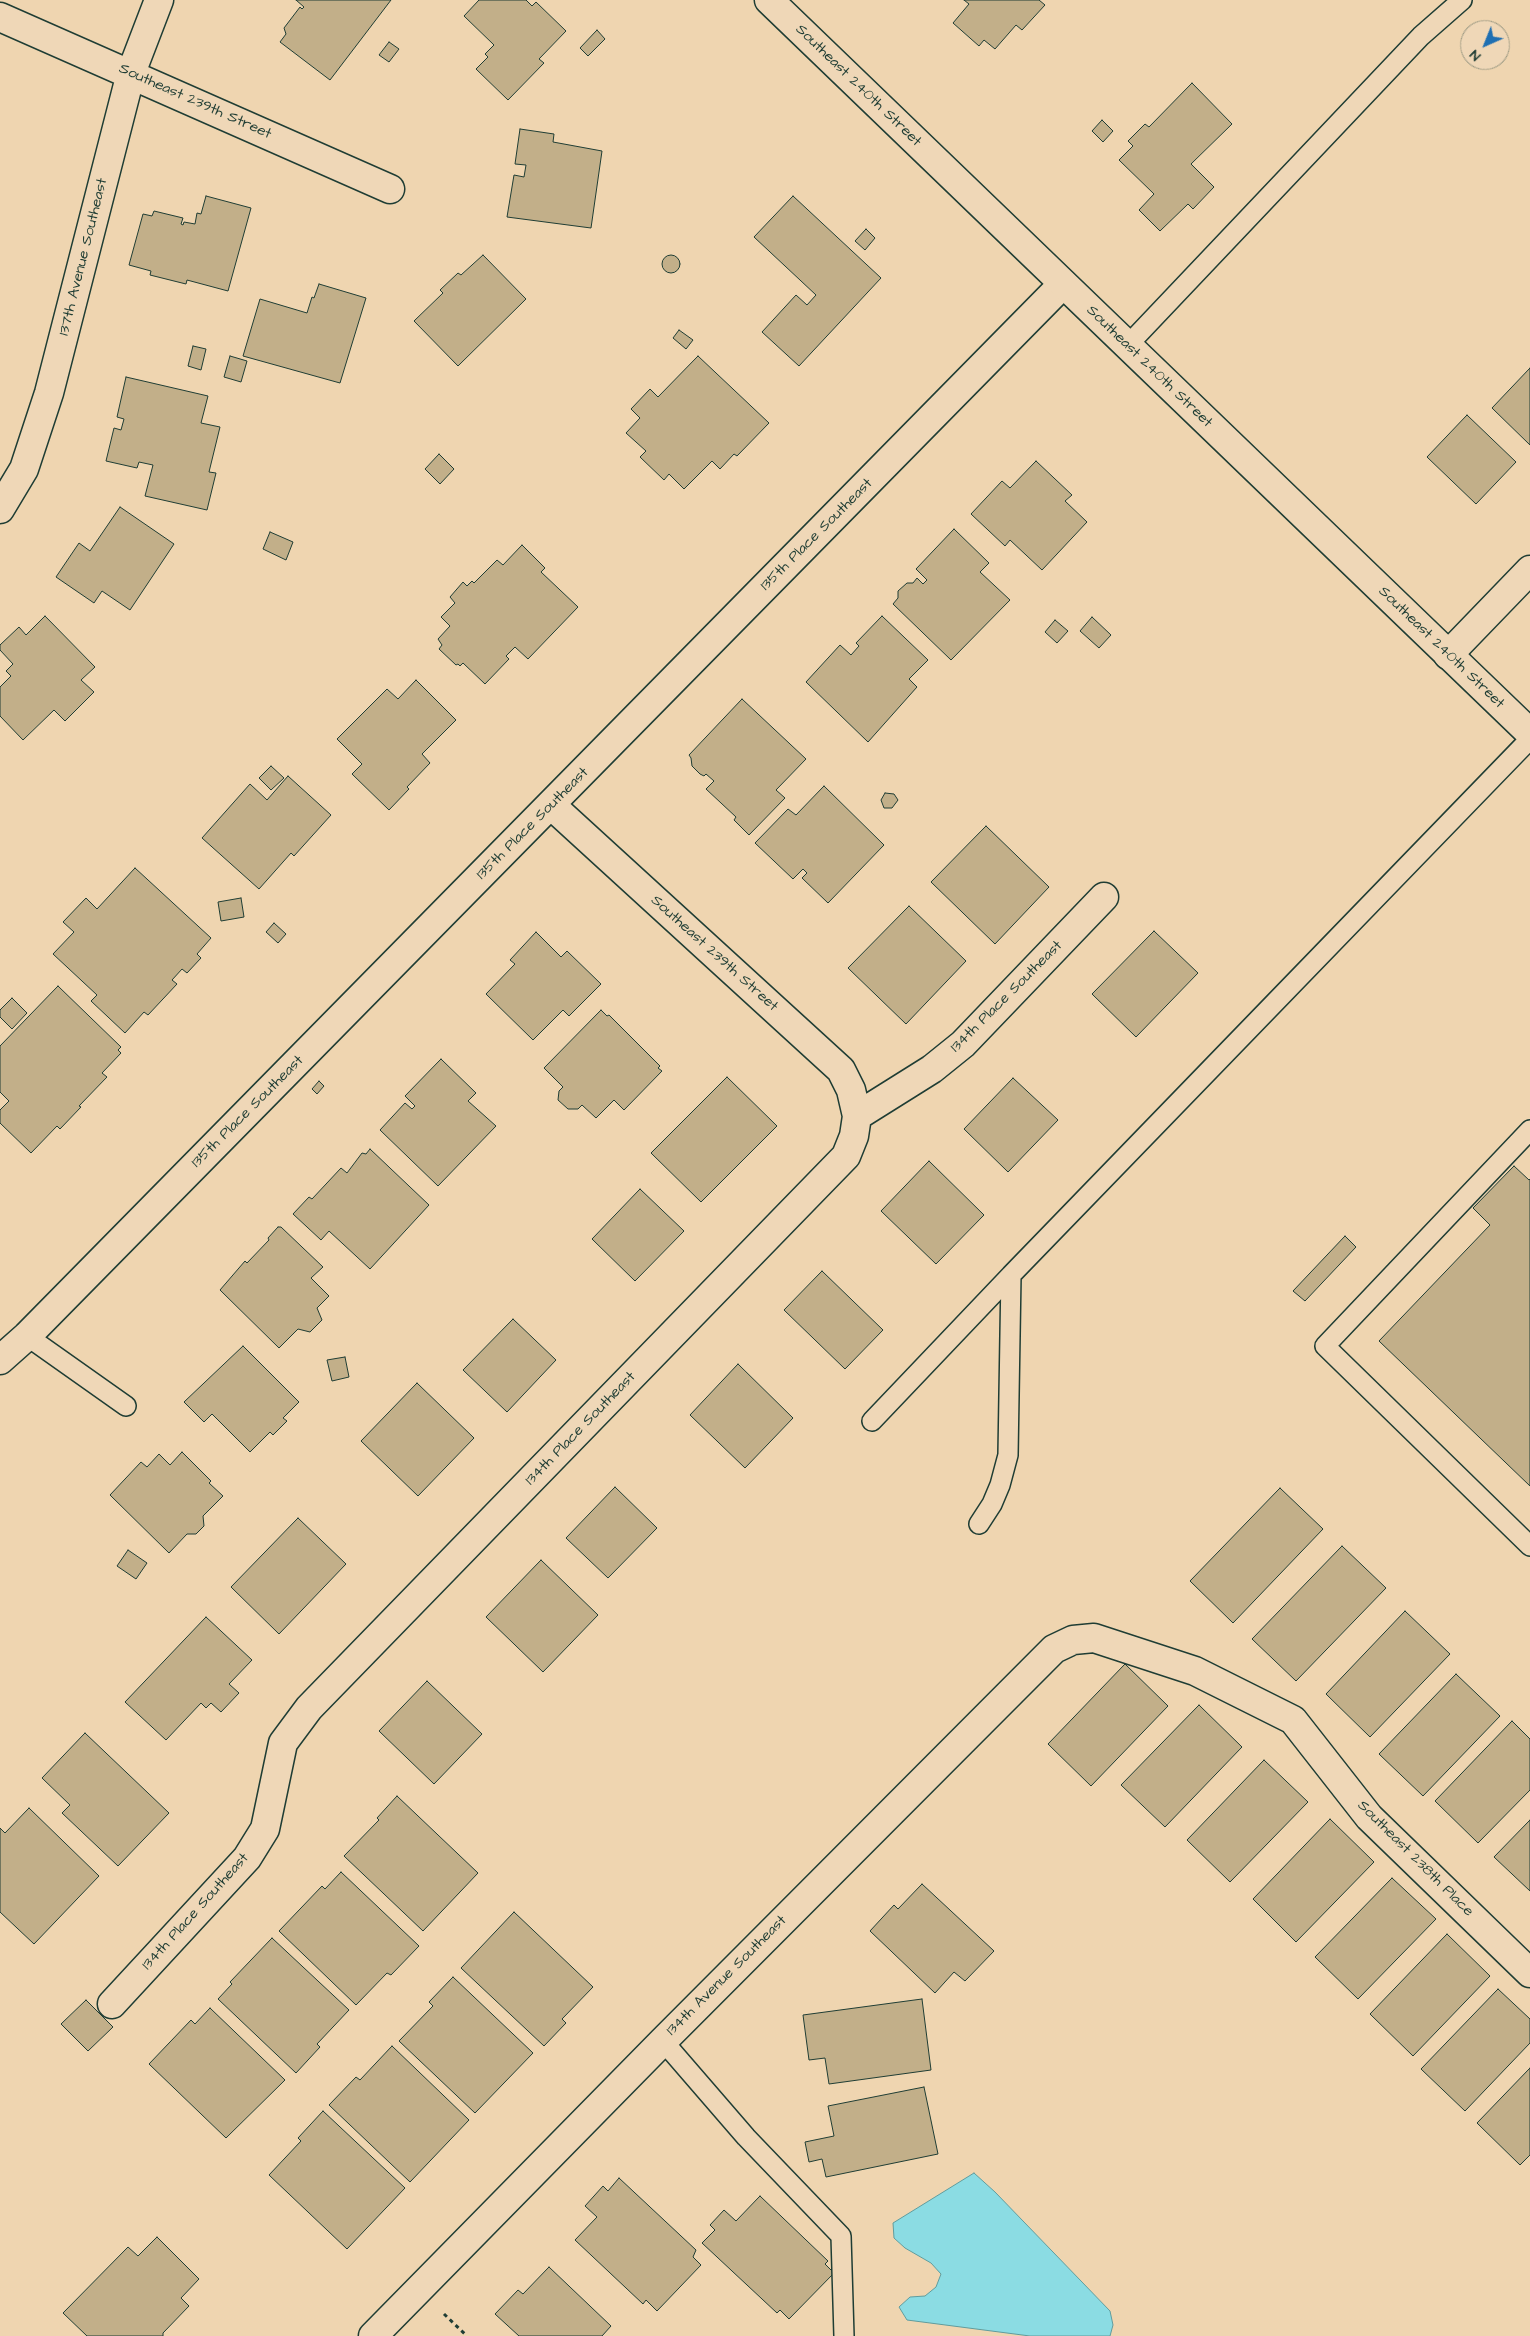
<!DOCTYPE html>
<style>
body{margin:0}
#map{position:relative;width:1530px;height:2336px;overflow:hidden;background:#efd5b0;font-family:"Architects Daughter",sans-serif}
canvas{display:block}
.north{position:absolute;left:1460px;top:20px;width:50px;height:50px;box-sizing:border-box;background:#efd7b7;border:1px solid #9c9983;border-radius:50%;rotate:224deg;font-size:14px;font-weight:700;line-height:20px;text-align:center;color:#1f3d34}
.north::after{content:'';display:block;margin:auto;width:18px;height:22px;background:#1f6fb2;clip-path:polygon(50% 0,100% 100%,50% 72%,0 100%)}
</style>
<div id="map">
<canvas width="1530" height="2336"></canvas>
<div class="north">N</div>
</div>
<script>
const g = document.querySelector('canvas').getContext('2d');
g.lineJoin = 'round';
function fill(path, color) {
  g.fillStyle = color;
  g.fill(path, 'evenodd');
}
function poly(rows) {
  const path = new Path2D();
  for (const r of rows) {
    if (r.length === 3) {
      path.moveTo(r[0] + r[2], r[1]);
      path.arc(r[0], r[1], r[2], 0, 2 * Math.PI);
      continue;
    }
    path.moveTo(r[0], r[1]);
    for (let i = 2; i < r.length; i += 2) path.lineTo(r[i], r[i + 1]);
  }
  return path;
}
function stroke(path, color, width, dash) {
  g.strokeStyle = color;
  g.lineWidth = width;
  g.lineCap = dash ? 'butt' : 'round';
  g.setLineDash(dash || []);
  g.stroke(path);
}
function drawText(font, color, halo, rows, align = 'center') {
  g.font = font + ' "Architects Daughter",sans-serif';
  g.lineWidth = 4.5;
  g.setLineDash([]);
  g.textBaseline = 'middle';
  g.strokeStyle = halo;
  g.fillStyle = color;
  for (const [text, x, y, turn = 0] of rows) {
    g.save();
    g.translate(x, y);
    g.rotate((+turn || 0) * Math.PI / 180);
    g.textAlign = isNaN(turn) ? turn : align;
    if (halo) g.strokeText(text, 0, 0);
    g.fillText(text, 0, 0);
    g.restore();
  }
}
const water = poly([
 [974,2173,995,2192,1110,2311,1113,2325,1110,2336,1030,2336,907,2320,899,2307,910,2297,925,2296,936,2287,941,2274,931,2263,905,2248,894,2238,893,2223,974,2173]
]);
fill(water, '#8bdce3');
stroke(water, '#609c9d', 1);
const building = poly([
 [296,0,391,0,330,80,280,42,286,34,284,28,300,7,302,9,304,7,296,0],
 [479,0,526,0,532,6,536,2,566,31,539,59,544,63,508,100,476,69,488,57,485,54,494,45,464,16,479,0],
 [964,0,1039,0,1045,5,1022,30,1016,25,995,49,984,40,979,46,953,23,969,4,964,0],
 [597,30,605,39,588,56,580,48,597,30],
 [389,42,399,49,389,62,379,55,389,42],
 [1192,83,1232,124,1191,164,1214,187,1193,209,1188,204,1160,231,1139,210,1154,194,1119,160,1133,146,1128,141,1145,124,1149,127,1192,83],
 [1102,120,1113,131,1103,142,1092,131,1102,120],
 [520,129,554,134,553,142,602,151,591,228,507,217,514,175,524,177,526,165,515,164,520,129],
 [206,196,251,208,228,291,187,280,186,284,150,275,151,271,129,265,143,214,152,216,154,211,183,218,181,224,183,225,184,222,195,224,197,213,201,214,206,196],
 [793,196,881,278,799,366,762,332,796,295,807,305,816,295,754,237,793,196],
 [866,229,875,238,865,250,855,241,866,229],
 [671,264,9],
 [483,255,526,299,458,366,414,321,443,293,440,290,458,273,461,275,483,255],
 [319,284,366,298,340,383,243,356,260,299,307,313,312,297,314,298,319,284],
 [679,330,693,340,686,349,673,338,679,330],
 [193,346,206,349,201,370,188,366,193,346],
 [230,356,247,361,241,382,224,377,230,356],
 [698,356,769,423,737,456,734,454,720,469,712,461,684,489,669,474,664,480,640,457,646,451,626,433,640,418,631,409,650,389,658,397,698,356],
 [1530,368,1530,445,1492,408,1530,368],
 [126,377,208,396,201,423,220,427,209,472,216,473,207,510,145,496,153,465,139,462,137,468,106,461,114,428,121,430,124,419,117,417,126,377],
 [1467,415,1516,462,1476,504,1427,457,1467,415],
 [439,454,454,469,440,484,425,469,439,454],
 [1036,461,1072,495,1065,501,1087,522,1042,570,1010,540,1005,546,971,514,1002,481,1010,488,1036,461],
 [120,507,174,544,130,610,102,591,94,603,56,577,79,543,90,551,120,507],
 [954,529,989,563,980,572,1010,600,951,660,893,604,898,598,898,591,907,583,913,583,917,578,923,584,927,580,916,569,954,529],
 [270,532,293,542,286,560,263,549,270,532],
 [522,545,545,568,541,572,578,607,528,659,515,647,506,656,509,659,485,684,463,663,460,666,458,664,456,665,439,649,442,645,438,639,450,626,441,617,455,603,450,597,463,582,467,586,472,581,474,583,497,560,503,565,522,545],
 [45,616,95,667,81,680,94,692,65,721,54,710,23,740,0,716,0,687,11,676,6,671,13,664,0,650,0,645,19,627,26,635,45,616],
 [882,616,928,660,909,679,917,687,868,742,806,682,840,645,851,655,859,646,856,643,882,616],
 [1092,617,1111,635,1099,648,1080,631,1092,617],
 [1055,620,1068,631,1057,643,1045,632,1055,620],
 [416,680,456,720,422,754,430,763,407,787,409,789,389,810,352,774,362,764,337,739,387,689,398,699,416,680],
 [742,699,806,759,776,790,785,798,749,835,734,820,736,817,706,789,714,781,706,774,704,776,700,774,692,766,691,758,689,755,742,699],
 [271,766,284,778,271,790,259,778,271,766],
 [288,776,331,815,294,856,291,853,259,889,202,838,250,784,267,800,288,776],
 [824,786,884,845,828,903,802,878,807,873,803,869,793,879,755,843,788,809,796,815,824,786],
 [885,793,894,794,898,800,892,808,884,808,881,800,885,793],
 [986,826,1049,887,995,944,931,882,986,826],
 [135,868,211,938,197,954,201,958,187,973,182,969,172,980,177,984,148,1015,144,1012,125,1033,91,1001,97,995,53,954,74,932,63,922,86,898,97,909,135,868],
 [241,898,244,917,221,921,218,902,241,898],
 [909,906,966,961,906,1024,848,968,909,906],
 [274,923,286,934,278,943,266,932,274,923],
 [1154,931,1198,973,1136,1037,1092,994,1154,931],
 [536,932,561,957,567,951,601,984,569,1016,563,1010,533,1040,486,994,515,964,510,960,536,932],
 [58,986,121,1047,118,1050,121,1053,102,1073,107,1077,79,1106,81,1107,60,1129,57,1126,31,1153,0,1123,0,1110,9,1101,0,1092,0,1046,58,986],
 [12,998,27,1013,12,1029,0,1017,0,1010,12,998],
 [601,1010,607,1016,609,1015,660,1066,658,1068,662,1071,624,1110,614,1100,596,1118,582,1105,578,1109,568,1109,558,1100,559,1091,563,1087,544,1068,601,1010],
 [441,1059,476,1093,468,1101,496,1126,438,1186,380,1130,405,1103,412,1109,415,1106,405,1096,441,1059],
 [727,1077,777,1126,701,1202,651,1153,727,1077],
 [1013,1078,1058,1120,1008,1172,964,1129,1013,1078],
 [319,1081,324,1086,317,1094,312,1089,319,1081],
 [370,1149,429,1205,370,1269,329,1231,321,1240,293,1214,309,1197,312,1199,341,1168,347,1173,362,1153,366,1154,370,1149],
 [929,1161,984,1215,936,1264,881,1211,929,1161],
 [1514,1166,1529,1180,1530,1179,1530,1486,1379,1341,1490,1225,1473,1208,1514,1166],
 [640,1189,684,1231,635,1281,592,1239,640,1189],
 [278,1227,281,1227,323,1267,311,1278,329,1296,317,1308,322,1320,310,1332,298,1329,279,1348,220,1290,245,1261,247,1263,269,1240,268,1238,278,1227],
 [1345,1236,1356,1247,1305,1301,1293,1291,1345,1236],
 [822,1271,883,1330,845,1369,784,1310,822,1271],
 [513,1319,556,1360,507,1412,463,1370,513,1319],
 [243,1346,299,1402,283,1418,287,1421,273,1435,270,1432,250,1452,212,1414,204,1422,184,1402,243,1346],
 [345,1357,349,1377,332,1381,327,1360,345,1357],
 [738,1364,793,1418,745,1468,690,1415,738,1364],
 [417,1383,474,1438,418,1496,361,1441,417,1383],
 [182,1452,211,1481,209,1483,223,1496,203,1516,204,1526,196,1534,187,1534,169,1553,110,1495,141,1462,147,1467,159,1454,170,1465,182,1452],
 [615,1487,657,1528,608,1578,566,1538,615,1487],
 [1280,1488,1323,1529,1233,1623,1190,1581,1280,1488],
 [298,1518,346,1564,279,1634,231,1587,298,1518],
 [1342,1546,1386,1588,1296,1681,1252,1639,1342,1546],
 [128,1550,147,1563,136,1579,117,1566,128,1550],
 [541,1560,598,1615,543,1672,486,1617,541,1560],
 [1405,1611,1450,1654,1370,1737,1326,1694,1405,1611],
 [206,1617,252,1660,229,1684,239,1693,221,1712,211,1703,206,1708,201,1703,166,1740,125,1702,206,1617],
 [1125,1664,1168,1706,1091,1786,1048,1744,1125,1664],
 [1456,1674,1500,1716,1423,1796,1379,1754,1456,1674],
 [427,1681,482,1734,434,1784,379,1731,427,1681],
 [1199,1705,1242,1747,1165,1827,1121,1785,1199,1705],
 [1512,1721,1530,1739,1530,1790,1478,1843,1435,1801,1512,1721],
 [85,1733,169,1813,118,1866,62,1813,70,1805,42,1778,85,1733],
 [1264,1760,1308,1802,1230,1882,1187,1840,1264,1760],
 [397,1796,478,1873,423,1931,344,1856,379,1820,377,1818,397,1796],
 [29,1808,99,1876,34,1944,0,1912,0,1828,5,1833,29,1808],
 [1330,1819,1374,1862,1296,1942,1253,1899,1330,1819],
 [1530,1820,1530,1891,1494,1857,1530,1820],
 [341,1872,419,1946,391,1975,387,1973,356,2005,279,1931,322,1886,325,1889,341,1872],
 [1392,1878,1436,1919,1358,1999,1315,1957,1392,1878],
 [922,1884,994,1951,965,1981,954,1972,935,1993,870,1931,894,1905,898,1909,922,1884],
 [514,1912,593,1987,562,2019,566,2023,544,2046,461,1968,514,1912],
 [1447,1934,1490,1976,1413,2056,1370,2014,1447,1934],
 [272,1938,349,2010,317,2044,320,2047,296,2073,218,1999,232,1984,230,1982,272,1938],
 [453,1977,533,2053,475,2113,399,2041,433,2006,429,2002,453,1977],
 [1498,1989,1530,2019,1530,2043,1465,2111,1421,2069,1498,1989],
 [922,1999,931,2070,829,2084,825,2058,809,2060,803,2015,922,1999],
 [86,2000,113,2027,88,2051,61,2024,86,2000],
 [210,2008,285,2080,226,2138,149,2064,191,2020,195,2024,210,2008],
 [392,2046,469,2120,410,2182,329,2105,356,2077,360,2080,392,2046],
 [1530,2068,1530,2155,1520,2165,1477,2123,1530,2068],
 [924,2087,938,2154,826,2177,822,2159,809,2162,805,2142,834,2136,828,2106,924,2087],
 [323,2111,405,2188,347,2249,269,2175,301,2141,298,2138,323,2111],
 [619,2178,696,2250,693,2257,701,2265,657,2311,646,2300,643,2304,575,2240,597,2217,585,2206,603,2186,608,2191,619,2178],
 [760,2196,828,2261,825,2264,834,2273,789,2319,780,2310,777,2313,702,2243,715,2230,710,2225,724,2210,736,2221,760,2196],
 [157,2237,199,2279,181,2298,189,2306,163,2333,163,2336,87,2336,63,2313,128,2247,138,2256,157,2237],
 [549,2267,611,2326,602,2336,519,2336,495,2314,518,2290,523,2294,549,2267]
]);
fill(building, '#c2af89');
stroke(building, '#1f3d34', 1);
const lane = poly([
 [1127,346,1421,36,1462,0],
 [1530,1130,1325,1346,1530,1546],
 [1011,1275,1530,739],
 [27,1336,126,1406],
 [872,1421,1011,1275,1008,1455,1000,1485,992,1504,979,1524],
 [663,2041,746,2137,841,2236,844,2336]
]);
const street = poly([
 [0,17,390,189],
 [0,509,24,469,49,393,131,73,159,0],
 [1448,655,1530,570],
 [551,805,841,1070,851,1090,857,1116],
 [0,1360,27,1336,1063,284],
 [112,2004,247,1858,265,1829,283,1743,309,1708,846,1156,854,1136,857,1116,932,1069,963,1044,1104,897],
 [373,2336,663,2041,1054,1649,1073,1640,1094,1638,1195,1671,1293,1720,1369,1817,1530,1973]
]);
const secondary = poly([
 [769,0,1530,733]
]);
stroke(lane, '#1f3d34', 22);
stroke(street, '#1f3d34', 31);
stroke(secondary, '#1f3d34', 31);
stroke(poly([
 [444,2314,467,2336]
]), '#1f3d34', 3, [4, 4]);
stroke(lane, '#efd7b7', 19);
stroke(street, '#efd7b7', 28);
stroke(secondary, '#efd7b7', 28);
drawText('15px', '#1f3d34', '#efd7b7', [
 ["Southeast 240th Street",858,86,44],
 ["Southeast 239th Street",195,102,24],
 ["137th Avenue Southeast",84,257,-76],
 ["Southeast 240th Street",1149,367,44],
 ["135th Place Southeast",817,535,-45],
 ["Southeast 240th Street",1441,648,44],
 ["135th Place Southeast",533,824,-45],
 ["Southeast 239th Street",714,954,42],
 ["134th Place Southeast",1007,997,-45],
 ["135th Place Southeast",248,1112,-45],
 ["134th Place Southeast",581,1429,-46],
 ["Southeast 238th Place",1415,1859,45],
 ["134th Place Southeast",196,1912,-48],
 ["134th Avenue Southeast",727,1976,-45]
]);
</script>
